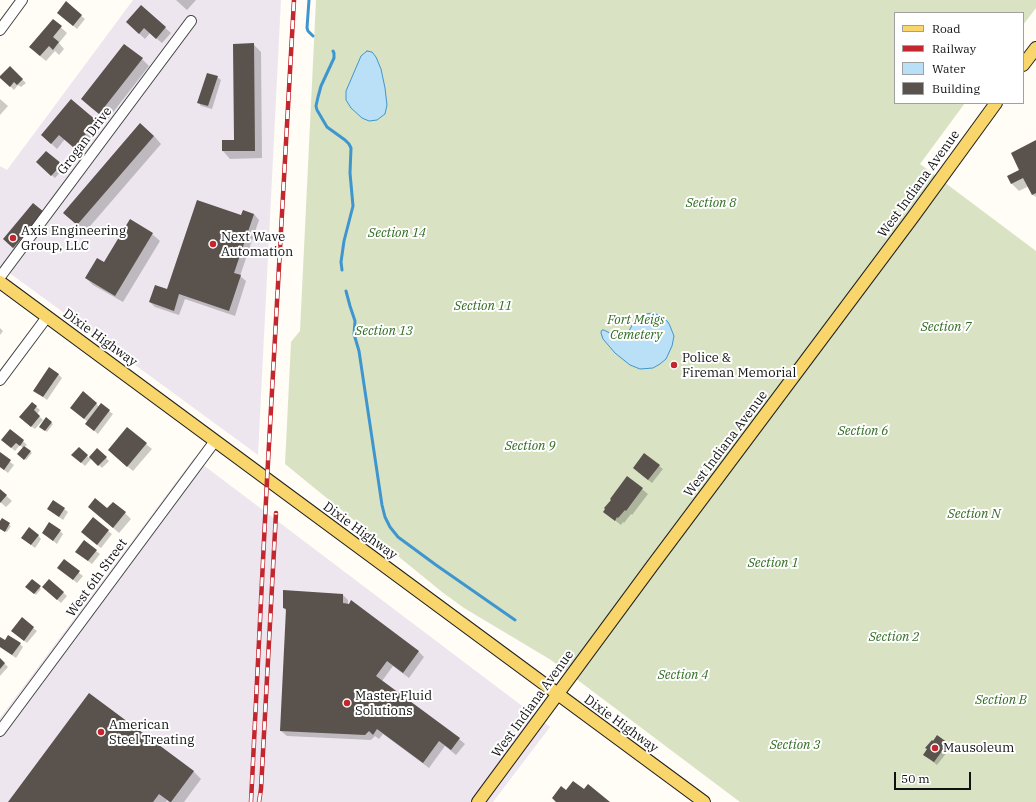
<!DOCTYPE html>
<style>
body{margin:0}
#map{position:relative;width:1036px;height:802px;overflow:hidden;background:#fffdf5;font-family:"IBM Plex Serif",serif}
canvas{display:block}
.legend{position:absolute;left:894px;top:12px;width:130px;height:92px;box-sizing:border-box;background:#fff;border:1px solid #a0a0a0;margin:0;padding:5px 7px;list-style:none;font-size:12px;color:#111}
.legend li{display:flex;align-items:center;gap:8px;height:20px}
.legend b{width:20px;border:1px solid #a0a0a0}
.scale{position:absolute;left:894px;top:772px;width:77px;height:18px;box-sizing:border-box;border:2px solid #111;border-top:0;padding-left:5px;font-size:12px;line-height:14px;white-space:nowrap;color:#111;-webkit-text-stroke:3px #fff;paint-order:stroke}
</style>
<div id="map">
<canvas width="1036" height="802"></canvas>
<ul class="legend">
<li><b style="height:5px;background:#f9d66b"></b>Road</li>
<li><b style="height:5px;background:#c4262e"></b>Railway</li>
<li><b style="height:11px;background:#b9e0f7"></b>Water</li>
<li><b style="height:11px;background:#5a524d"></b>Building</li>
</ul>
<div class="scale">50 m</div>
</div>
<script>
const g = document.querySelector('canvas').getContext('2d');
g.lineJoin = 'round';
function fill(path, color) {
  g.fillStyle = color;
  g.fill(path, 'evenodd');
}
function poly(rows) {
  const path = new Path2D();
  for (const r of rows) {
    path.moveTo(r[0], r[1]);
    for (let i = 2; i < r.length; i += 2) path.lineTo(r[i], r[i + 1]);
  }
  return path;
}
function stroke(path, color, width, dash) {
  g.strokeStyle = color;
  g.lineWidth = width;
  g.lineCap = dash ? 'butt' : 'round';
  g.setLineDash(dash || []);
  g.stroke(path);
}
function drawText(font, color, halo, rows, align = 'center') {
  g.font = font + ' "IBM Plex Serif",serif';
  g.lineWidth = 4;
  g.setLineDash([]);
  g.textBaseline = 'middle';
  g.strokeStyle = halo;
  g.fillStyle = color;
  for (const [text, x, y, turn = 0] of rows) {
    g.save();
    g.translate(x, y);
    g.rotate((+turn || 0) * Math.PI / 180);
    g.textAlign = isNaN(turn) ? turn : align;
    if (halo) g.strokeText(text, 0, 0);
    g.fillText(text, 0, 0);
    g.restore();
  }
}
fill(poly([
 [133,0,281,0,258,455,0,266,0,166,7,170],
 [194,458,550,727,493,802,0,802,0,718]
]), '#eee6ef');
fill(poly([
 [316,0,1036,0,1036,8,1023,25,1023,13,895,13,895,103,965,103,920,164,1036,251,1036,802,740,802,551,660,464,608,442,592,285,464,291,342,300,331]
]), '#d9e3c4');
const water = poly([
 [367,51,372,52,376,57,381,69,385,88,387,105,385,114,377,120,369,121,362,118,351,108,346,100,346,91,361,56,367,51],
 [653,313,661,316,668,322,670,326,674,336,672,346,666,359,660,364,653,368,640,369,630,365,615,353,603,339,601,333,601,332,602,330,604,330,619,338,622,337,626,336,634,322,641,315,645,314,653,313]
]);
fill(water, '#b9e0f7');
stroke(water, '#3f96cf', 1);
fill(poly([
 [176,0,196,0,187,10],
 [66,3,85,19,77,29,61,16],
 [141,7,171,33,162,43,150,33,145,39,133,28],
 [53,20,67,33,59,43,64,49,59,55,55,51,46,61,36,53],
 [253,44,261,52,262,158,230,159,223,151,223,141,235,141],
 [142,59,149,66,107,120,90,107,82,99],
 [10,68,26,83,21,87,18,85,14,90,1,77],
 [217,77,221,80,212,109,201,106,198,102],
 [0,99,8,106,0,115],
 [96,122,102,127,80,152,65,139,57,149,42,135],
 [154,136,161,144,85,232,64,213],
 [1036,141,1036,197,1033,195,1029,186,1019,191,1011,183,1021,170],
 [41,165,61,165,64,168,55,178],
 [43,213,17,251,7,243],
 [254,214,259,220,240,276,246,281,235,316,185,299,179,315,155,307,150,302,167,290,241,216],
 [152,234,160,241,123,302,93,285,86,278,105,264],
 [0,328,3,331,0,335],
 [58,374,62,378,47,400,34,390],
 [32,403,40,410,37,414,43,420,35,429,24,421],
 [96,403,99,407,101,405,113,414,98,434,86,424,88,422,75,411],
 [46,418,53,424,47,432,42,428],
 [23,441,27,445,24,447,32,453,26,460,19,454,23,448,20,445,15,451,6,443],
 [146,444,152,449,133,471,115,456],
 [79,448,89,458,97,449,109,461,102,468,92,458,85,466,76,458],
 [0,454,14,465,8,473,0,467],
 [659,466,663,469,652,483,638,472],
 [642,489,648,494,632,515,631,514,624,523,623,522,621,525,604,512],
 [0,490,12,501,6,507,0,502],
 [54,501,68,512,63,520,52,512],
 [108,510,125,513,131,519,119,533,95,512],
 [93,519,112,534,101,548,86,536],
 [2,520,11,526,7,532,0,528,0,523],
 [60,531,63,534,57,544,43,533],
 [38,535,41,539,35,548,26,541],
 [96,551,100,554,92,564,80,555],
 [64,561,83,576,77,583,59,568],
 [49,580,67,596,61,603,47,591],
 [33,581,41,589,36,595,27,587],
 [343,595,348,600,348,607,352,602,419,652,424,657,409,678,393,666,382,681,459,739,465,744,456,755,445,746,429,768,383,734,379,739,375,736,371,740,287,736,281,731,287,612,284,608],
 [22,619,37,631,27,643,16,634],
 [0,639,20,644,23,647,16,658,0,647],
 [0,659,8,667,0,676],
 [947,744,951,747,937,765,928,758],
 [193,771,201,779,184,802,169,802,167,800,166,802,9,802]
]), '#0003');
stroke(poly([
 [309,0,307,28,308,31,313,36],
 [333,51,334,53,334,58,321,86,318,97,316,106,317,110,327,127,345,140,349,144,351,148,350,173,353,206,344,241,341,262,342,270],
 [346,291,350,306,355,321,354,334,359,351,382,505,385,517,390,527,398,537,436,565,515,620]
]), '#3f96cf', 3);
fill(poly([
 [66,1,82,15,73,26,57,13],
 [141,5,166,27,156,39,144,28,139,34,126,22],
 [53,19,62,26,53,37,59,42,53,50,49,46,40,56,29,47],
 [254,43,255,151,222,151,222,140,234,140,233,44],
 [124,44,143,58,99,114,81,99],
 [10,66,23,79,17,85,14,82,10,87,0,78,0,76],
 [207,73,218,76,208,106,197,103],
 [71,99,97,121,74,148,59,135,51,144,41,135],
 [140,123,154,136,77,225,63,213],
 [1036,140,1036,193,1032,195,1023,178,1011,184,1007,176,1019,170,1011,153],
 [46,151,62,164,51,176,36,162],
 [197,200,241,215,243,210,254,214,234,273,241,275,229,311,179,294,174,311,149,302,155,285,167,289],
 [33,203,44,212,13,248,3,239],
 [130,219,153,233,115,296,85,278,97,258,104,262],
 [49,367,59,374,43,397,33,391],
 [83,391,97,403,84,419,70,408],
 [32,402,37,406,34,410,40,416,31,427,19,417],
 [101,403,110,410,94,431,85,424],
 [46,417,52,422,45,431,39,427],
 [127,427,147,443,127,467,108,450],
 [10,429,24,440,20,446,16,443,11,448,1,440],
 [24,446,31,451,24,460,17,454],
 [79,447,88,455,81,463,71,455],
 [97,448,107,457,98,466,89,457],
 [0,452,11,460,4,470,0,467],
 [644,453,660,465,648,480,633,468],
 [627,476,643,488,626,511,625,510,618,518,617,517,615,521,603,512,605,509,604,508,611,500,610,499],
 [0,489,7,495,0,503],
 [95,498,107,508,113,502,126,512,113,528,88,507],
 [53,500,65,508,59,517,47,509],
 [93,517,109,530,97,545,81,532],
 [2,518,10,523,5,532,0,529,0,521],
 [49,522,61,530,53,541,42,533],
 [29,527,39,535,31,545,21,538],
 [84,540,97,550,88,561,75,552],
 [64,559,80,571,73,580,57,568],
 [32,579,41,586,34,594,25,587],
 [49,579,64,592,57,600,42,587],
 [283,590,343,594,343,603,349,604,351,600,419,651,403,673,387,661,376,676,460,738,451,750,439,741,423,763,377,729,373,735,369,731,365,735,280,731,286,609,283,608],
 [22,617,34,627,24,641,11,631],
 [8,635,21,643,12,655,0,647,0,637,5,640],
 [0,658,5,663,0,669],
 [89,693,194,771,171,802,170,802,159,794,153,802,8,802],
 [937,735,948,743,934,762,923,755,927,749,925,748,932,740,933,741],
 [573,781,584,789,588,784,610,802,556,802,552,798,561,786,566,790]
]), '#5a524d');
const minor = poly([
 [0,30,22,0],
 [0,277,191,21],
 [0,380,47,317],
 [0,731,215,441]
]);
const major = poly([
 [1023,65,1036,48],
 [0,282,704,802],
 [478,802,652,566,913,217,996,103]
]);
stroke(minor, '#444', 12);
stroke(major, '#222', 14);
stroke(minor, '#fff', 10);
stroke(major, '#f9d66b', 12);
const rail = poly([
 [251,802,267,480,294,0],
 [259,802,261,789,276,513]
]);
stroke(rail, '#c4262e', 4.5);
stroke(rail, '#fff', 3, [9]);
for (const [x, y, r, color] of [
 [13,238,4,"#c4262e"],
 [213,244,4,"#c4262e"],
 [674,365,4,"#c4262e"],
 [347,703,4,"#c4262e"],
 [101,732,4,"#c4262e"],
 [935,748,4,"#c4262e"]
]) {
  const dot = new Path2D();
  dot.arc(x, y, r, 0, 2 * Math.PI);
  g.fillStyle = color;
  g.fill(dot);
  stroke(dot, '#fff', 1.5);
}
drawText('13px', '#111', '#fff', [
 ["Grogan Drive",85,141,-53],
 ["West Indiana Avenue",919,184,-54],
 ["Dixie Highway",100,338,36],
 ["West Indiana Avenue",726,444,-53],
 ["Dixie Highway",360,531,36],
 ["West 6th Street",97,578,-54],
 ["West Indiana Avenue",533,704,-54],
 ["Dixie Highway",621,724,36]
]);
drawText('italic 13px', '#2f6b1f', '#fff', [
 ["Section 8",711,203],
 ["Section 14",397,233],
 ["Section 11",483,306],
 ["Fort Meigs",636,320],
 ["Cemetery",636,335],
 ["Section 7",946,327],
 ["Section 13",384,331],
 ["Section 6",863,431],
 ["Section 9",530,446],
 ["Section N",974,514],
 ["Section 1",773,563],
 ["Section 2",894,637],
 ["Section 4",683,675],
 ["Section B",1001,700],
 ["Section 3",795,745]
]);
drawText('13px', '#111', '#fff', [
 ["Axis Engineering",21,231],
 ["Group, LLC",21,246],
 ["Next Wave",221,237],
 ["Automation",221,252],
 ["Police &",682,358],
 ["Fireman Memorial",682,373],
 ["Master Fluid",355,696],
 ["Solutions",355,711],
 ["American",109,725],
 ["Steel Treating",109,740],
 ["Mausoleum",943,748]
], 'left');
</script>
